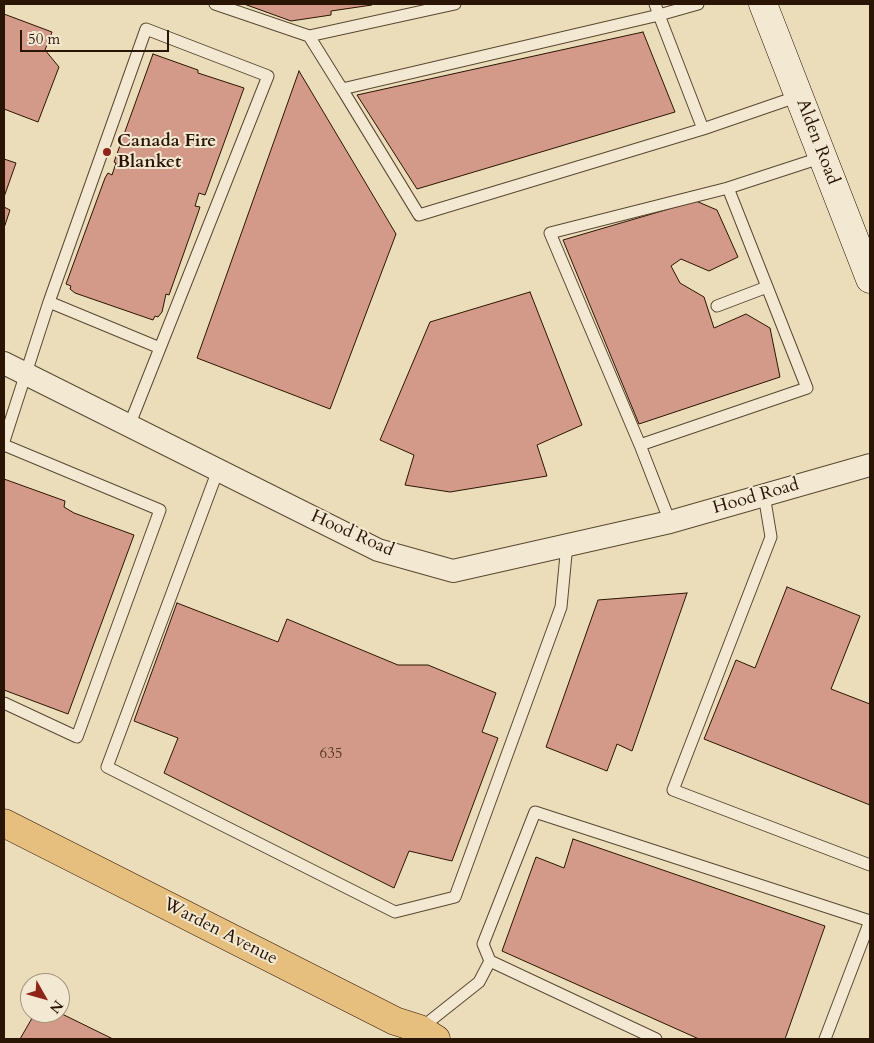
<!DOCTYPE html>
<style>
body{margin:0}
#map{position:relative;width:874px;height:1043px;overflow:hidden;background:#ecddba;font-family:Cardo,serif}
canvas{display:block}
.frame{position:absolute;inset:0;border:5px solid #2a1403;pointer-events:none}
.north{position:absolute;left:20px;top:973px;width:50px;height:50px;box-sizing:border-box;background:#f3e9d2;border:1px solid #a3947f;border-radius:50%;rotate:128deg;font-size:14px;font-weight:700;line-height:20px;text-align:center;color:#2a1403}
.north::after{content:'';display:block;margin:auto;width:18px;height:22px;background:#8f2418;clip-path:polygon(50% 0,100% 100%,50% 72%,0 100%)}
.scale{position:absolute;left:20px;top:30px;width:149px;height:22px;box-sizing:border-box;border:2px solid #2a1403;border-top:0;padding-left:6px;font-size:15px;line-height:18px;white-space:nowrap;color:#2a1403;-webkit-text-stroke:4px #f3e9d2;paint-order:stroke}
</style>
<div id="map">
<canvas width="874" height="1043"></canvas>
<div class="frame"></div>
<div class="north">N</div>
<div class="scale">50 m</div>
</div>
<script>
const g = document.querySelector('canvas').getContext('2d');
g.lineJoin = 'round';
function fill(path, color) {
  g.fillStyle = color;
  g.fill(path, 'evenodd');
}
function poly(rows) {
  const path = new Path2D();
  for (const r of rows) {
    path.moveTo(r[0], r[1]);
    for (let i = 2; i < r.length; i += 2) path.lineTo(r[i], r[i + 1]);
  }
  return path;
}
function stroke(path, color, width, dash) {
  g.strokeStyle = color;
  g.lineWidth = width;
  g.lineCap = dash ? 'butt' : 'round';
  g.setLineDash(dash || []);
  g.stroke(path);
}
function drawText(font, color, halo, rows, align = 'center') {
  g.font = font + ' Cardo,serif';
  g.lineWidth = 4;
  g.setLineDash([]);
  g.textBaseline = 'middle';
  g.strokeStyle = halo;
  g.fillStyle = color;
  for (const [text, x, y, turn = 0] of rows) {
    g.save();
    g.translate(x, y);
    g.rotate((+turn || 0) * Math.PI / 180);
    g.textAlign = isNaN(turn) ? turn : align;
    if (halo) g.strokeText(text, 0, 0);
    g.fillText(text, 0, 0);
    g.restore();
  }
}
const building = poly([
 [244,4,371,4,372,5,331,11,331,15,291,21,244,4],
 [4,14,52,32,45,50,59,67,38,122,4,109,4,14],
 [643,32,675,112,417,189,357,95,643,32],
 [153,54,198,70,198,73,244,88,205,195,199,193,195,206,200,207,198,213,169,295,166,294,162,312,158,317,155,316,153,320,75,293,70,289,71,286,66,284,105,178,108,173,112,175,116,163,114,162,153,54],
 [299,71,396,234,330,409,197,358,299,71],
 [4,159,16,163,4,197,4,159],
 [696,201,717,210,738,257,709,271,681,259,671,266,680,283,704,297,714,328,746,314,770,328,780,377,639,424,563,240,696,201],
 [4,207,10,210,4,228,4,207],
 [530,292,582,425,537,445,547,476,450,492,405,485,414,455,380,440,430,322,530,292],
 [4,479,65,501,64,507,74,513,134,535,68,714,4,690,4,479],
 [787,587,860,616,831,689,870,704,870,805,704,739,736,660,755,668,787,587],
 [687,593,632,751,617,744,607,771,546,747,598,600,687,593],
 [177,603,278,642,287,619,398,665,428,665,496,693,482,732,498,738,452,861,409,851,394,888,164,773,178,738,134,721,177,603],
 [573,839,825,926,785,1039,699,1039,502,951,536,857,564,868,573,839],
 [35,1013,60,1013,113,1039,20,1039,35,1013]
]);
fill(building, '#d49a89');
stroke(building, '#2a1403', 1);
const service = poly([
 [215,4,309,36,455,4],
 [655,4,659,15,698,4],
 [309,36,342,89,659,15,703,129,799,96],
 [342,89,419,215,703,129],
 [728,188,823,157],
 [717,306,767,287],
 [129,426,268,76,146,29,49,302,160,348],
 [4,441,49,302],
 [4,445,160,510,77,737,4,703],
 [640,445,807,388,728,188,550,233,640,445,670,522],
 [218,470,107,767,395,912,455,897,561,607,567,544],
 [764,495,771,537,673,790,870,865],
 [421,1028,479,982,490,961],
 [656,1039,490,961,483,944,535,812,870,921],
 [825,1039,870,921]
]);
const minor = poly([
 [4,363,378,550,453,571,670,522,870,465]
]);
const secondary = poly([
 [763,4,870,279]
]);
const primary = poly([
 [4,823,395,1021,420,1029,436,1039]
]);
stroke(service, '#5a4631', 13);
stroke(minor, '#5a4631', 24);
stroke(secondary, '#2a1403', 29);
stroke(primary, '#2a1403', 29);
stroke(service, '#f3e9d2', 11);
stroke(minor, '#f3e9d2', 22);
stroke(secondary, '#f3e9d2', 28);
stroke(primary, '#e6be7d', 28);
for (const [x, y, r, color] of [
 [107,152,5,"#8f2418"]
]) {
  const dot = new Path2D();
  dot.arc(x, y, r, 0, 2 * Math.PI);
  g.fillStyle = color;
  g.fill(dot);
  stroke(dot, '#f3e9d2', 2);
}
drawText('15px', '#543624', null, [
 ["635",331,755]
]);
drawText('bold 18px', '#2a1403', '#f3e9d2', [
 ["Canada Fire",117,142],
 ["Blanket",117,163]
], 'left');
drawText('18px', '#2a1403', '#f3e9d2', [
 ["Alden Road",817,142,69],
 ["Hood Road",756,497,-16],
 ["Hood Road",352,534,24],
 ["Warden Avenue",220,932,27]
]);
</script>
